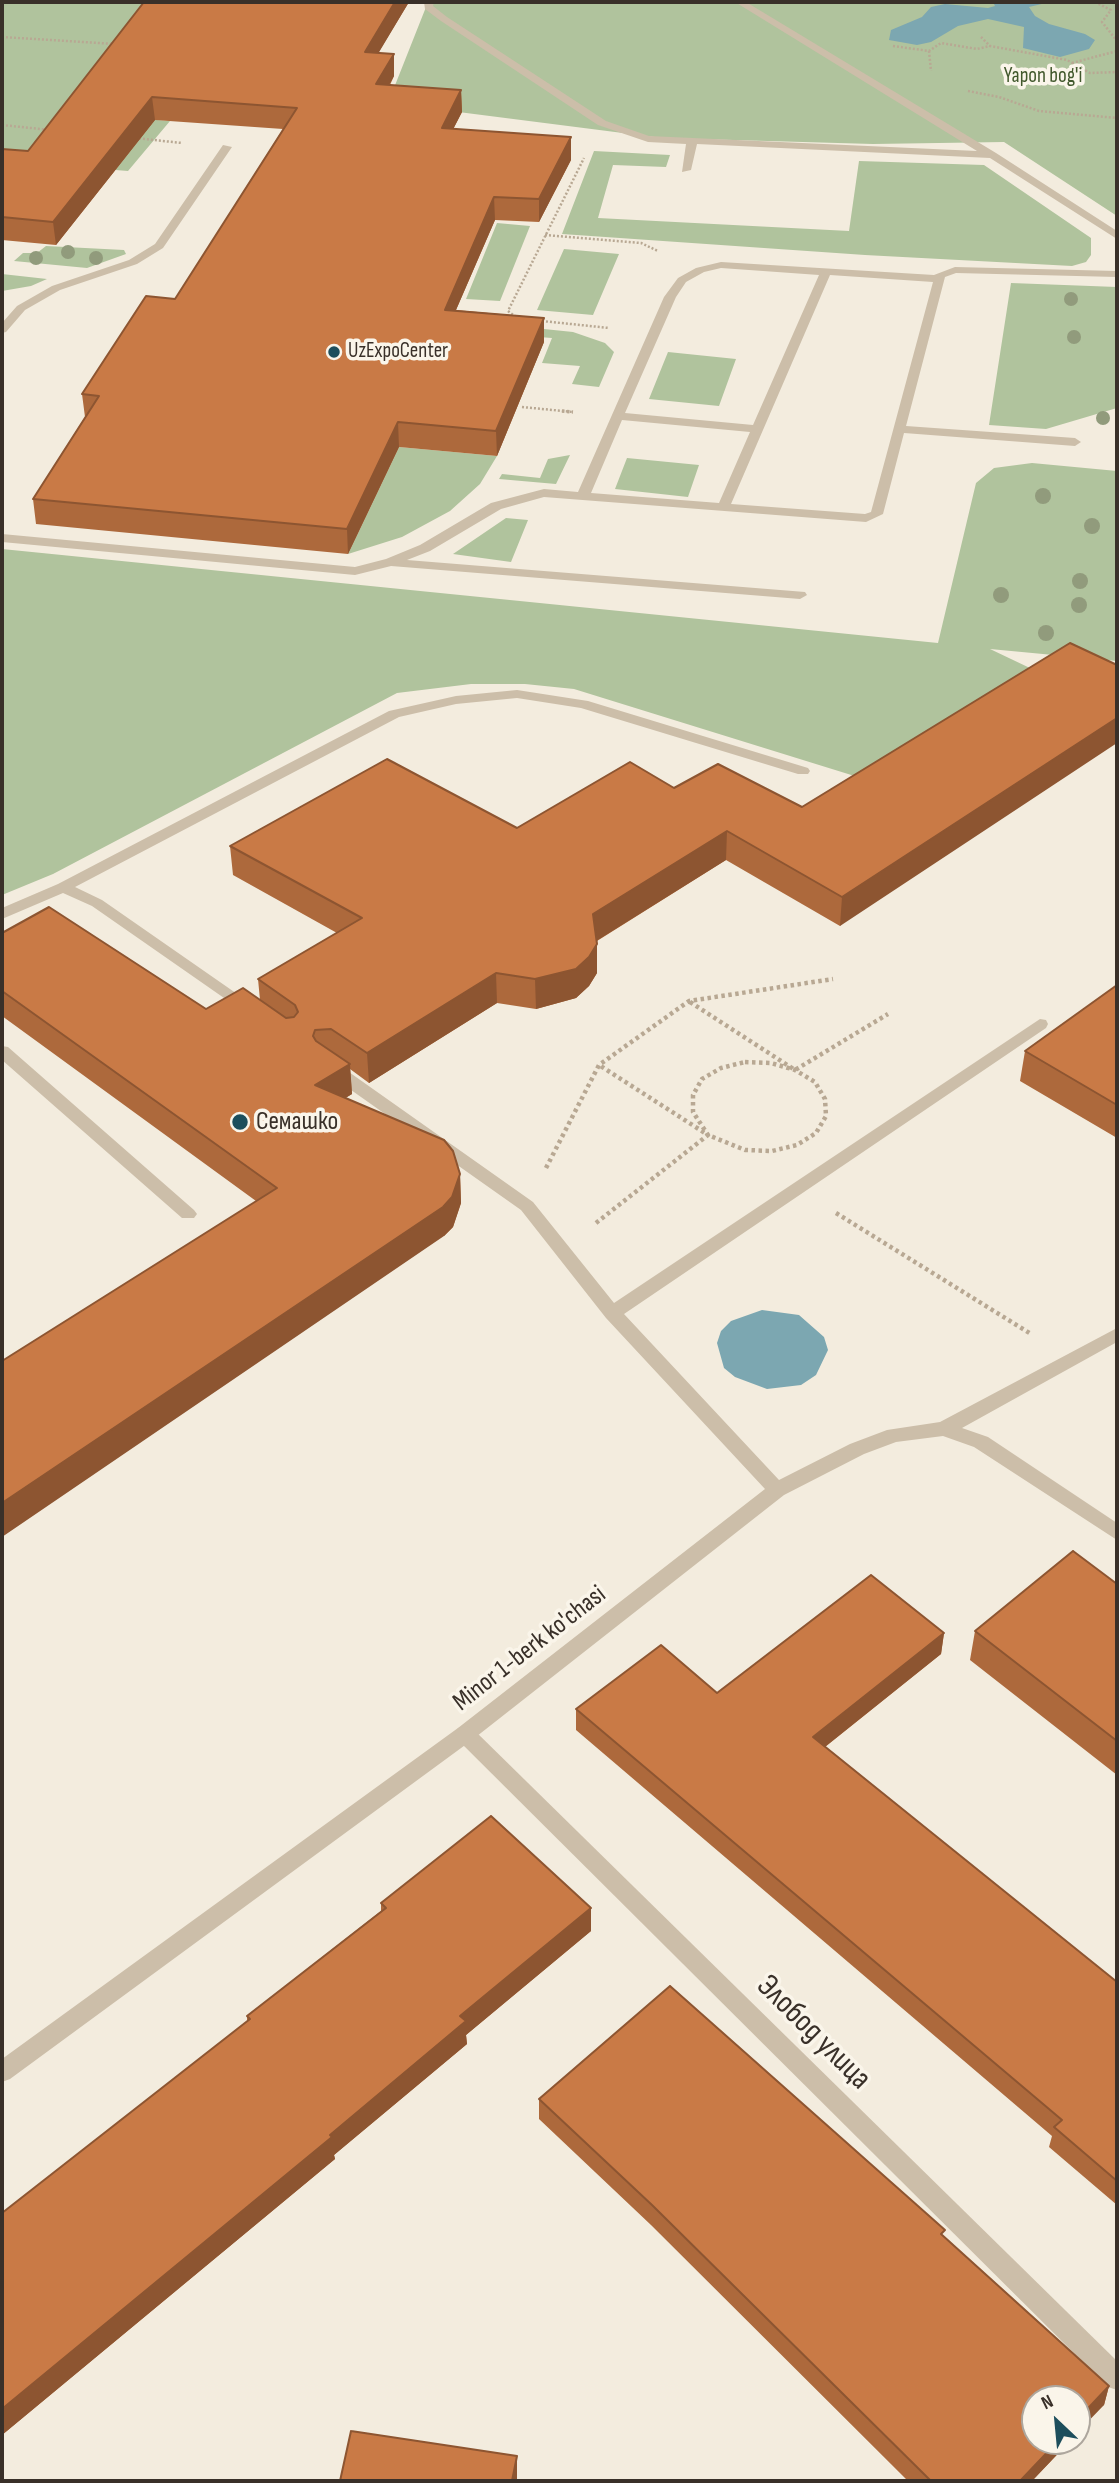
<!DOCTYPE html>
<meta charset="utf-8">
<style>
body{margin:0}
#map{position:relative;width:1119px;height:2483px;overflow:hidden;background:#f3ecde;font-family:"Sofia Sans Condensed",sans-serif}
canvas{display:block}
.frame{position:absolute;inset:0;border:4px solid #393029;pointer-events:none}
.north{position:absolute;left:1021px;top:2385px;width:70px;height:70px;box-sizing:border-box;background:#faf5ea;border:2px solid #ada69d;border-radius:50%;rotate:334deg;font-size:19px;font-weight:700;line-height:28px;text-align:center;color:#393029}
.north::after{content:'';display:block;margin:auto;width:24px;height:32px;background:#1d4e5c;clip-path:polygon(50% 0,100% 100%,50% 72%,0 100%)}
</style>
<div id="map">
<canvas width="1119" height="2483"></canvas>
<div class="frame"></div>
<div class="north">N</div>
</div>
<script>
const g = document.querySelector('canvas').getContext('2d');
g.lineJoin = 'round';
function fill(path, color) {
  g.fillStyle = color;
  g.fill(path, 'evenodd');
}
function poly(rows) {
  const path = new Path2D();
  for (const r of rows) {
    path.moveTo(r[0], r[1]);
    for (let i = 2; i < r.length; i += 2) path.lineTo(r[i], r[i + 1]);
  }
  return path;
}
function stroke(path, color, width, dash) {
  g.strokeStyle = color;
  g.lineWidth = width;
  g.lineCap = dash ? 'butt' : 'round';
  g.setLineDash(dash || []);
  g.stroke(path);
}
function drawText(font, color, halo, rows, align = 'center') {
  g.font = font + ' "Sofia Sans Condensed",sans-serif';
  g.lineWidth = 7;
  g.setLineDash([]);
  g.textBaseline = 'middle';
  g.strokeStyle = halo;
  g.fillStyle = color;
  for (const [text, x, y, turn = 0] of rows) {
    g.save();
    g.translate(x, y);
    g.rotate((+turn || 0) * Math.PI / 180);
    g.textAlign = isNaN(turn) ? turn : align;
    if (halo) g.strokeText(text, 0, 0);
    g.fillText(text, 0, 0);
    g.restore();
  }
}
fill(poly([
 [2,2,162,2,78,114,170,121,128,171,2,161],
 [428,2,1117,2,1117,216,1004,142,873,144,662,138,388,103],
 [594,151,670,155,666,167,613,165,598,218,849,231,859,161,984,165,1091,238,1091,255,1086,262,1072,266,865,255,562,234],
 [497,223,530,226,500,301,466,299],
 [46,246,124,250,126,254,87,268,14,261,23,253,37,253],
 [564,249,619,254,593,315,537,310],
 [2,274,47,279,31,286,2,291],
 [1011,283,1117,287,1117,408,1046,429,989,425],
 [476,322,573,332,605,343,614,352,599,387,572,384,580,366,542,363,552,338,472,332],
 [668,352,736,359,719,406,649,399],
 [399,447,497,456,480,484,450,511,402,537,348,554],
 [570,455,556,484,499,479,502,474,540,478,548,459],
 [627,458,699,465,688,497,615,489],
 [1032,463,1117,471,1117,661,990,649,1032,669,861,778,574,689,525,684,471,684,397,693,53,874,2,895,2,549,938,643,976,483,994,468],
 [506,518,528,520,511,562,453,554]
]), '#b0c39d');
fill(poly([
 [993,2,1050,2,1029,7,1035,16,1049,24,1085,34,1095,40,1089,49,1060,57,1023,48,1024,27,988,19,958,26,931,42,917,45,889,40,891,30,922,17,931,7,945,4,988,8,995,6],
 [762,1310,799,1315,824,1337,828,1350,816,1375,801,1385,767,1389,735,1377,724,1368,717,1343,721,1331,731,1321]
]), '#7ca7b1');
stroke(poly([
 [1095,2,1111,10,1102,22,1117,41],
 [2,37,114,44],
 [981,37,990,46,1067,60,1090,73,1117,72],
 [893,46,929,51,941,43,977,49,990,46],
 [929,51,931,71],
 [1072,63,1117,51],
 [968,91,999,97,1039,111,1117,118],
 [2,125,50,130],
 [135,138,182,143],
 [545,235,641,243,658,251],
 [516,317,508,311,584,158],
 [542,321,609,328],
 [522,407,573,412]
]), '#b8a893', 2.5, [2, 2]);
stroke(poly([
 [562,411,573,412]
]), '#b8a893', 3.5, [2.5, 2.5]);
stroke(poly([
 [690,1002,795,1070,888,1014],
 [745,1062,771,1063,795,1070,815,1082,825,1099,826,1116,816,1133,797,1145,772,1151,745,1150,708,1135,693,1112,693,1095,702,1079,721,1068,745,1062],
 [546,1168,599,1065,689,1001,833,979],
 [836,1213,1031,1334],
 [596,1223,708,1135,599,1065]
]), '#b8a893', 4.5, [3.5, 3.5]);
fill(poly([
 [424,2,434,2,433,6,447,17,606,121,649,136,977,151,735,2,746,2,996,153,1117,231,1117,239,990,158,697,144,691,170,682,172,686,144,648,142,598,125,441,21,425,9,424,2],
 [223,145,232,147,163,248,137,264,60,290,25,310,6,332,2,333,2,323,17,306,52,286,129,260,155,244,223,145],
 [721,262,934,275,955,267,1117,271,1117,277,956,273,945,277,906,426,1075,438,1081,442,1075,446,904,433,883,514,866,522,544,497,501,509,430,551,407,560,805,592,807,595,800,599,391,566,355,575,2,542,2,534,355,567,386,559,420,545,491,503,544,489,578,492,664,297,678,278,696,268,721,262],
 [721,268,819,275,753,425,625,413,676,297,686,282,704,272,721,268],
 [830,275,933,282,871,512,865,514,731,504,830,275],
 [622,420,750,432,719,503,591,493,622,420],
 [517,690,588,701,808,768,810,771,808,774,798,774,581,708,517,698,456,704,399,717,75,887,102,900,253,1005,255,1009,253,1013,247,1014,92,906,63,893,2,919,2,908,58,884,389,711,456,696,517,690],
 [1040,1019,1046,1020,1048,1024,1046,1028,624,1314,779,1480,850,1444,887,1430,940,1422,1117,1328,1117,1342,962,1428,988,1437,1117,1523,1117,1540,974,1447,943,1436,896,1442,864,1454,784,1495,472,1740,10,2079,2,2082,2,2059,458,1728,765,1489,606,1318,521,1210,327,1073,325,1069,327,1065,339,1065,533,1202,614,1303,1040,1019],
 [2,1046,8,1047,194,1210,197,1214,194,1218,182,1218,2,1060,2,1046]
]), '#ccbea9');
fill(poly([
 [465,1726,472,1728,1117,2361,1117,2390,1108,2387,458,1740,455,1734,458,1728,465,1726]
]), '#ccbea9');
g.fillStyle = '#919b7c';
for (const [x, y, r] of [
 [68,252,7],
 [36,258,7],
 [96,258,7],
 [1071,299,7],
 [1074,337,7],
 [1103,418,7],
 [1043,496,8],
 [1092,526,8],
 [1080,581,8],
 [1001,595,8],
 [1079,605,8],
 [1046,633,8]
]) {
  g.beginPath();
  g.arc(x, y, r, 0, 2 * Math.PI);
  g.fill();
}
fill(poly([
 [144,2,409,2,378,53,394,54,394,76,390,85,461,90,462,112,453,129,571,160,539,222,495,220,456,310,544,318,544,342,497,456,399,447,348,554,36,524,33,499,85,417,82,394,175,299,283,129,155,120,56,245,2,240,2,149,28,151],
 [1070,643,840,926,726,860,597,941,597,973,589,986,576,998,536,1009,497,1003,369,1083,350,1069,352,1094,345,1098,460,1174,461,1203,453,1227,444,1236,256,1201,2,1016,2,933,206,1009,260,1000,258,979,337,933,233,875,230,846,517,828,674,788,802,807],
 [1117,985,1117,1138,1020,1081,1025,1051],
 [1117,1584,1117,1775,970,1660,975,1631],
 [944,1633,941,1654,825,1747,1117,1982,1117,2205,1049,2147,1052,2136,576,1730,576,1709,717,1693],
 [381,1903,591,1908,591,1931,466,2035,467,2044,334,2155,335,2159,2,2435,2,2213,247,2021,247,2016,381,1911],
 [539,2099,943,2236,1109,2386,1104,2405,1035,2441,1070,2441,1032,2481,908,2481,651,2225,539,2119]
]), '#ad693c');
fill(poly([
 [395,2,409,2,366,74,365,52],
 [394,54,394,76,377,106,376,84],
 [461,90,462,112,442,151,442,128],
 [152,97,155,120,56,245,53,222],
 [571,137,571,160,539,222,539,199],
 [494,197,495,220,446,333,445,310],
 [544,318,544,342,497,456,496,431],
 [398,422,399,447,348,554,347,529],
 [1117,718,1117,743,840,926,842,897],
 [727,831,726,860,593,943,593,914],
 [597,944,597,973,589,986,576,998,536,1009,535,979],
 [496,973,497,1003,369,1083,367,1053],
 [350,1064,352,1094,318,1115,315,1085],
 [460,1174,461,1203,453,1227,444,1236,2,1537,2,1503],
 [944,1633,941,1654,811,1758,813,1737],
 [591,1908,591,1931,466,2035,467,2044,334,2155,335,2159,2,2435,2,2409,330,2135,460,2016],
 [1109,2386,1104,2405,1077,2433,1077,2420],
 [1058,2441,1070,2441,1032,2481,1020,2481],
 [517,2456,517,2481,512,2481]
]), '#8d5531');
const building = poly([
 [144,2,395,2,365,52,394,54,376,84,461,90,442,128,571,137,539,199,494,197,445,310,544,318,496,431,398,422,347,529,33,499,99,396,82,394,146,296,175,299,297,108,152,97,53,222,2,217,2,149,28,151,144,2],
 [1070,643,1117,665,1117,718,842,897,727,831,593,914,597,944,589,957,576,969,535,979,496,973,367,1053,331,1029,315,1030,313,1036,316,1041,350,1064,315,1085,444,1140,453,1151,460,1174,452,1197,443,1207,2,1503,2,1361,277,1188,2,991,2,933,49,907,206,1009,243,988,286,1018,294,1017,298,1012,295,1005,258,979,362,918,230,846,387,759,517,828,630,762,674,788,718,764,802,807,1070,643],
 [1117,985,1117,1105,1025,1051,1117,985],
 [1073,1551,1117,1584,1117,1741,975,1631,1073,1551],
 [871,1575,944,1633,813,1737,1117,1982,1117,2181,1054,2127,1062,2120,576,1709,661,1645,717,1693,871,1575],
 [491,1816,591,1908,460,2016,466,2021,330,2135,332,2137,2,2409,2,2213,250,2019,247,2016,386,1908,381,1903,491,1816],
 [670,1986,945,2230,941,2234,1109,2386,1077,2420,1077,2399,1035,2399,1035,2441,1058,2441,1020,2481,931,2481,652,2205,539,2099,670,1986],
 [351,2431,517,2456,512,2481,340,2481,351,2431]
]);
fill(building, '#c97a46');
stroke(building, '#8d5531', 2);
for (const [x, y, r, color] of [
 [334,352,7,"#1d4e5c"],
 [240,1122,9,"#1d4e5c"]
]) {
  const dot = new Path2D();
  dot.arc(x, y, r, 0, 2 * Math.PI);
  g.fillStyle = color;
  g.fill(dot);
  stroke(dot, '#faf5ea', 2.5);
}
drawText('21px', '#41582c', '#faf5ea', [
 ["Yapon bog'i",1043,77]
]);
drawText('21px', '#393029', '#faf5ea', [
 ["UzExpoCenter",348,352]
], 'left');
drawText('26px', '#393029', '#faf5ea', [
 ["Семашко",256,1122]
], 'left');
drawText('26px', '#393029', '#faf5ea', [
 ["Minor 1-berk ko'chasi",530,1649,-38]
]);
drawText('32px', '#393029', '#faf5ea', [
 ["Элобод улица",813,2033,45]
]);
</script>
